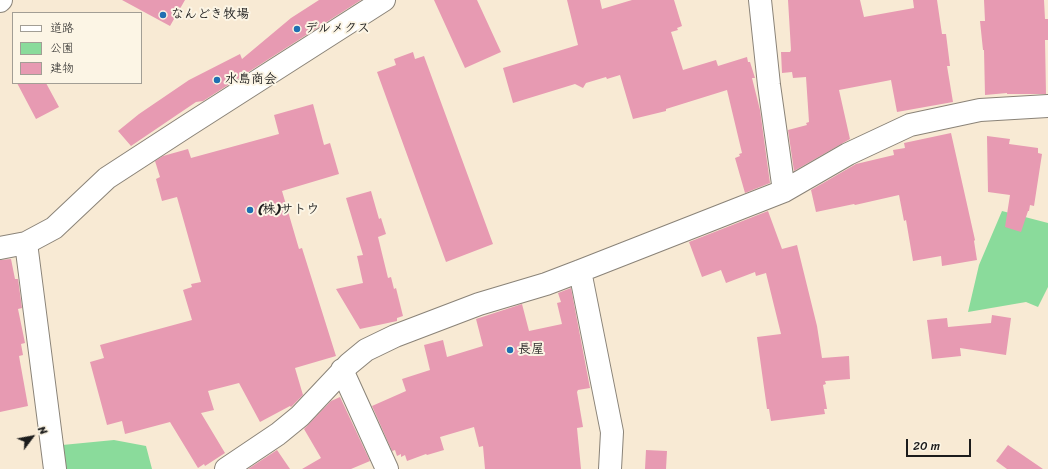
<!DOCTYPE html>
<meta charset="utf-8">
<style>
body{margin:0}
#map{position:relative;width:1048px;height:469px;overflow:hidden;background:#f8ead4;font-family:Sriracha,"Klee One",sans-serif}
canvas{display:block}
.legend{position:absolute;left:12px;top:12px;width:130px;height:72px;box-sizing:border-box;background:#fcf5e5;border:1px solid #a29e95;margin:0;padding:5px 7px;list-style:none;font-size:12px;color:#1c1c1c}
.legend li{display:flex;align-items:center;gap:8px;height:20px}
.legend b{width:20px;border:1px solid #a29e95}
.north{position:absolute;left:12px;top:417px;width:40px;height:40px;-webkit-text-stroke:3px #fcf5e5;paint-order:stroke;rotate:58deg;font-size:11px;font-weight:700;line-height:16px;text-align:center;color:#1c1c1c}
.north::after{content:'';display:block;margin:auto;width:14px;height:18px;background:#1c1c1c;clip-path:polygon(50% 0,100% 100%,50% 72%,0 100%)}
.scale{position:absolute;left:906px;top:439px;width:65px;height:18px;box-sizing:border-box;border:2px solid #1c1c1c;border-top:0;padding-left:5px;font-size:12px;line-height:14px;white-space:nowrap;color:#1c1c1c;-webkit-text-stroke:3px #fcf5e5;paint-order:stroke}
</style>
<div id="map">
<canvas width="1048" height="469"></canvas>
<ul class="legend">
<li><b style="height:5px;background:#fff"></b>道路</li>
<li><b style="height:11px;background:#8adb9b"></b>公園</li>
<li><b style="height:11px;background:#e79ab2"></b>建物</li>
</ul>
<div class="north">N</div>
<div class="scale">20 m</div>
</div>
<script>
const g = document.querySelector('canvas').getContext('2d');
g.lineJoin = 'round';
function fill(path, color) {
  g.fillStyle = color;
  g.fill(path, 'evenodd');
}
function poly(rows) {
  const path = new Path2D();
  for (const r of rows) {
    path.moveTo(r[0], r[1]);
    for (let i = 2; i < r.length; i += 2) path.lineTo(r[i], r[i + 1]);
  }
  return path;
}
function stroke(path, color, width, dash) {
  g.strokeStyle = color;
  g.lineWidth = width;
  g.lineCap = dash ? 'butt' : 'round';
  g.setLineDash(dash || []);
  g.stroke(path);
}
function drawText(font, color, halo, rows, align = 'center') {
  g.font = font + ' Sriracha,"Klee One",sans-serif';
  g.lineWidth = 4;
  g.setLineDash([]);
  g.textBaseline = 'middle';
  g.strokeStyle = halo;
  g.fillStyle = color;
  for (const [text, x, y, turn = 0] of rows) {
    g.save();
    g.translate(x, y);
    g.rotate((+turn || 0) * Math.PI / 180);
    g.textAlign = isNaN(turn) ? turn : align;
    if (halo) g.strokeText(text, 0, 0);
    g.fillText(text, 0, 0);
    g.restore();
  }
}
fill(poly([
 [1002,211,1048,223,1048,287,1038,307,1026,302,968,312,979,265],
 [114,440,146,446,152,469,55,469,52,446]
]), '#8adb9b');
fill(poly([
 [122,0,185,0,170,26],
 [319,0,361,0,203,101,196,102,131,146,118,131,139,114,189,80,240,54,242,59,291,18],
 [434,0,477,0,501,52,465,68],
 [567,0,600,0,602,9,632,0,674,0,682,26,677,28,678,30,671,32,683,70,716,60,718,66,747,57,748,62,750,62,755,78,752,78,760,110,770,183,745,193,735,158,740,156,739,154,742,153,727,90,666,109,666,111,633,119,620,75,607,79,606,77,586,83,583,88,575,84,513,103,503,68,578,45],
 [788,0,860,0,864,17,914,8,913,0,937,0,942,34,946,34,950,66,947,66,953,102,897,112,891,80,839,90,850,139,794,171,788,130,807,125,806,123,809,122,806,77,793,78,792,72,782,73,781,52,790,52,791,50],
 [984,0,1044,0,1045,19,1048,19,1048,40,1045,40,1046,94,1007,94,1007,93,985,95,984,50,983,50,980,21,985,21],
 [413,52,415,59,424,56,493,244,446,262,377,72,396,65,394,59],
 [17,83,46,83,59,107,36,119],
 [313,104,324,145,330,143,339,174,282,191,299,249,302,248,336,356,295,368,303,395,291,407,290,406,260,422,239,383,208,391,214,410,201,413,225,453,205,466,204,464,198,468,170,422,125,434,122,421,107,425,90,362,104,358,100,345,192,320,183,290,192,287,191,284,201,282,177,197,162,201,156,179,160,177,155,161,163,156,188,149,191,158,279,134,274,115],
 [951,133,975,240,974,241,977,260,942,266,941,256,913,261,906,220,904,221,899,195,855,205,854,204,816,212,811,190,856,164,894,155,893,150,905,148,904,143],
 [987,136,1010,139,1009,144,1038,148,1038,153,1042,154,1034,206,1030,205,1029,211,1028,211,1021,232,1005,227,1010,195,988,192],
 [371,191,379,219,381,218,386,234,378,237,388,278,391,277,394,289,396,288,403,316,397,318,397,321,360,329,336,289,363,283,357,256,363,255,346,198],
 [768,211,782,249,797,245,817,326,822,358,849,356,850,379,825,381,826,384,823,385,827,409,824,409,825,414,771,421,769,409,767,409,757,337,781,334,766,273,756,276,755,272,726,283,721,270,702,277,689,242],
 [11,259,15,279,18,279,22,308,18,309,25,343,21,344,23,355,19,356,28,406,0,412,0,260],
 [571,288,590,388,578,390,577,392,583,427,577,428,581,469,485,469,483,446,479,447,474,427,440,437,444,450,427,455,426,454,407,461,405,455,401,457,401,454,397,456,395,450,392,451,372,406,406,391,402,379,430,370,424,345,443,340,447,357,483,346,476,319,522,304,529,331,562,324,557,303,561,302,558,293],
 [992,315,1011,318,1006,355,960,348,961,356,932,359,927,320,947,318,948,327,991,323],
 [340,397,370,461,351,469,302,469,321,458,304,429,331,401],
 [1008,445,1043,469,1007,469,996,461],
 [277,450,290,469,248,469],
 [646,450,667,451,666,469,645,469]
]), '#e79ab2');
const minor = poly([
 [760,0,769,85,784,191],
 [26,243,55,469],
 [0,248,26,243,54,228,107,178,187,126,384,0],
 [580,271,612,432,610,469],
 [342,370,387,469],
 [226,469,278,434,300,416,349,364,366,350,395,336,479,304,546,284,580,271,784,191,848,154,910,125,980,110,1048,106]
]);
const primary = poly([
 [0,1,1,0]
]);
stroke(minor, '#8a8378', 24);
stroke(primary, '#8a8378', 24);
stroke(minor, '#fff', 22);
stroke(primary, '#fff', 22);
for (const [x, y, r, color] of [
 [163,15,4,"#1f6fb2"],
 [297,29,4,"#1f6fb2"],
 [217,80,4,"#1f6fb2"],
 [250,210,4,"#1f6fb2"],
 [510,350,4,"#1f6fb2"]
]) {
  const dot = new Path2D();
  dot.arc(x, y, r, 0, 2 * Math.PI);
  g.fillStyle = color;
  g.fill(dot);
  stroke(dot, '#fcf5e5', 1.5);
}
drawText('bold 13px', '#1c1c1c', '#fcf5e5', [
 ["なんどき牧場",171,15],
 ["デルメクス",305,29],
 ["水島商会",225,80],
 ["(株)サトウ",258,210],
 ["長屋",518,350]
], 'left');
</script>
